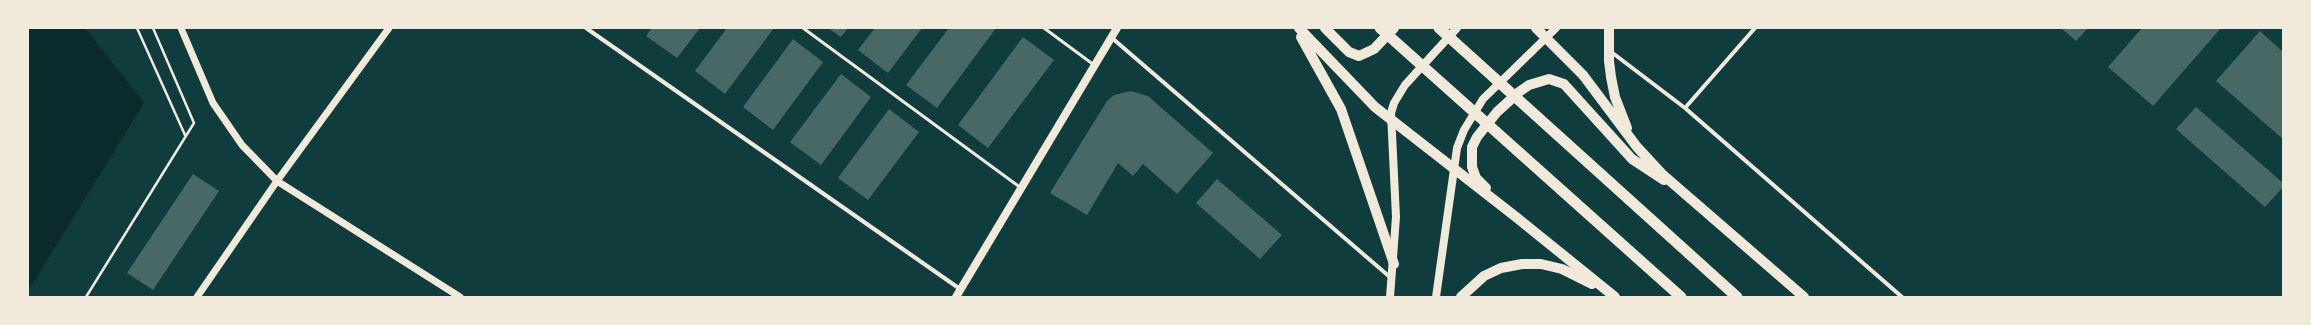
<!DOCTYPE html>
<style>
body{margin:0}
#map{position:relative;width:2311px;height:325px;overflow:hidden;background:#0f3d3e;font-family:"Fira Sans Condensed",sans-serif}
canvas{display:block}
.frame{position:absolute;inset:0;border:29px solid #f1e9da;pointer-events:none}
</style>
<div id="map">
<canvas width="2311" height="325"></canvas>
<div class="frame"></div>
</div>
<script>
const g = document.querySelector('canvas').getContext('2d');
g.lineJoin = 'round';
function fill(path, color) {
  g.fillStyle = color;
  g.fill(path, 'evenodd');
}
function poly(rows) {
  const path = new Path2D();
  for (const r of rows) {
    path.moveTo(r[0], r[1]);
    for (let i = 2; i < r.length; i += 2) path.lineTo(r[i], r[i + 1]);
  }
  return path;
}
function stroke(path, color, width, dash) {
  g.strokeStyle = color;
  g.lineWidth = width;
  g.lineCap = dash ? 'butt' : 'round';
  g.setLineDash(dash || []);
  g.stroke(path);
}
fill(poly([
 [28,28,85,28,144,103,28,291]
]), '#0a2a2b');
fill(poly([
 [652,28,700,28,677,58,646,36],
 [727,28,774,28,725,94,695,71],
 [828,28,848,28,841,37],
 [875,28,922,28,888,73,858,50],
 [949,28,996,28,937,108,906,85],
 [2061,28,2088,28,2076,41],
 [2142,28,2221,28,2153,106,2108,67],
 [2260,31,2283,52,2283,139,2216,81],
 [1023,37,1054,60,988,148,958,125],
 [793,39,823,62,773,130,743,107],
 [841,74,871,97,821,165,790,142],
 [1131,91,1148,96,1213,153,1177,194,1143,164,1133,176,1118,163,1087,215,1050,193,1107,101,1114,95],
 [2196,107,2283,183,2283,187,2265,207,2176,129],
 [889,109,919,132,868,200,838,178],
 [193,174,219,191,153,290,127,273],
 [1217,179,1282,235,1260,259,1196,203]
]), '#486865');
stroke(poly([
 [137,28,185,135],
 [86,297,194,123,153,28]
]), '#f1e9da', 2.5);
stroke(poly([
 [803,28,1021,188],
 [1044,28,1094,65]
]), '#f1e9da', 3);
stroke(poly([
 [586,28,960,289],
 [1112,38,1391,278],
 [1610,51,1685,108,1902,297],
 [1685,108,1755,28]
]), '#f1e9da', 4);
stroke(poly([
 [181,28,213,103,242,145,277,181,460,297],
 [197,297,277,181,389,28]
]), '#f1e9da', 7);
stroke(poly([
 [956,297,1117,28],
 [1390,297,1396,217,1391,113,1394,103,1405,85,1457,28],
 [1436,297,1457,148,1464,130,1483,99,1556,28]
]), '#f1e9da', 8);
stroke(poly([
 [1299,28,1375,107,1516,217,1615,297],
 [1325,28,1349,52,1359,56,1374,49,1394,28],
 [1536,28,1583,75,1637,147,1662,174,1804,297],
 [1609,28,1609,61,1611,77,1615,97,1627,128],
 [1301,37,1341,109,1394,264],
 [1486,188,1476,178,1472,167,1472,147,1477,137,1497,112,1519,92,1529,85,1549,79,1564,84,1632,159,1664,180],
 [1461,297,1484,276,1501,268,1522,264,1541,264,1562,269,1592,284]
]), '#f1e9da', 10);
stroke(poly([
 [1380,28,1681,297],
 [1439,28,1737,297]
]), '#f1e9da', 11);
</script>
